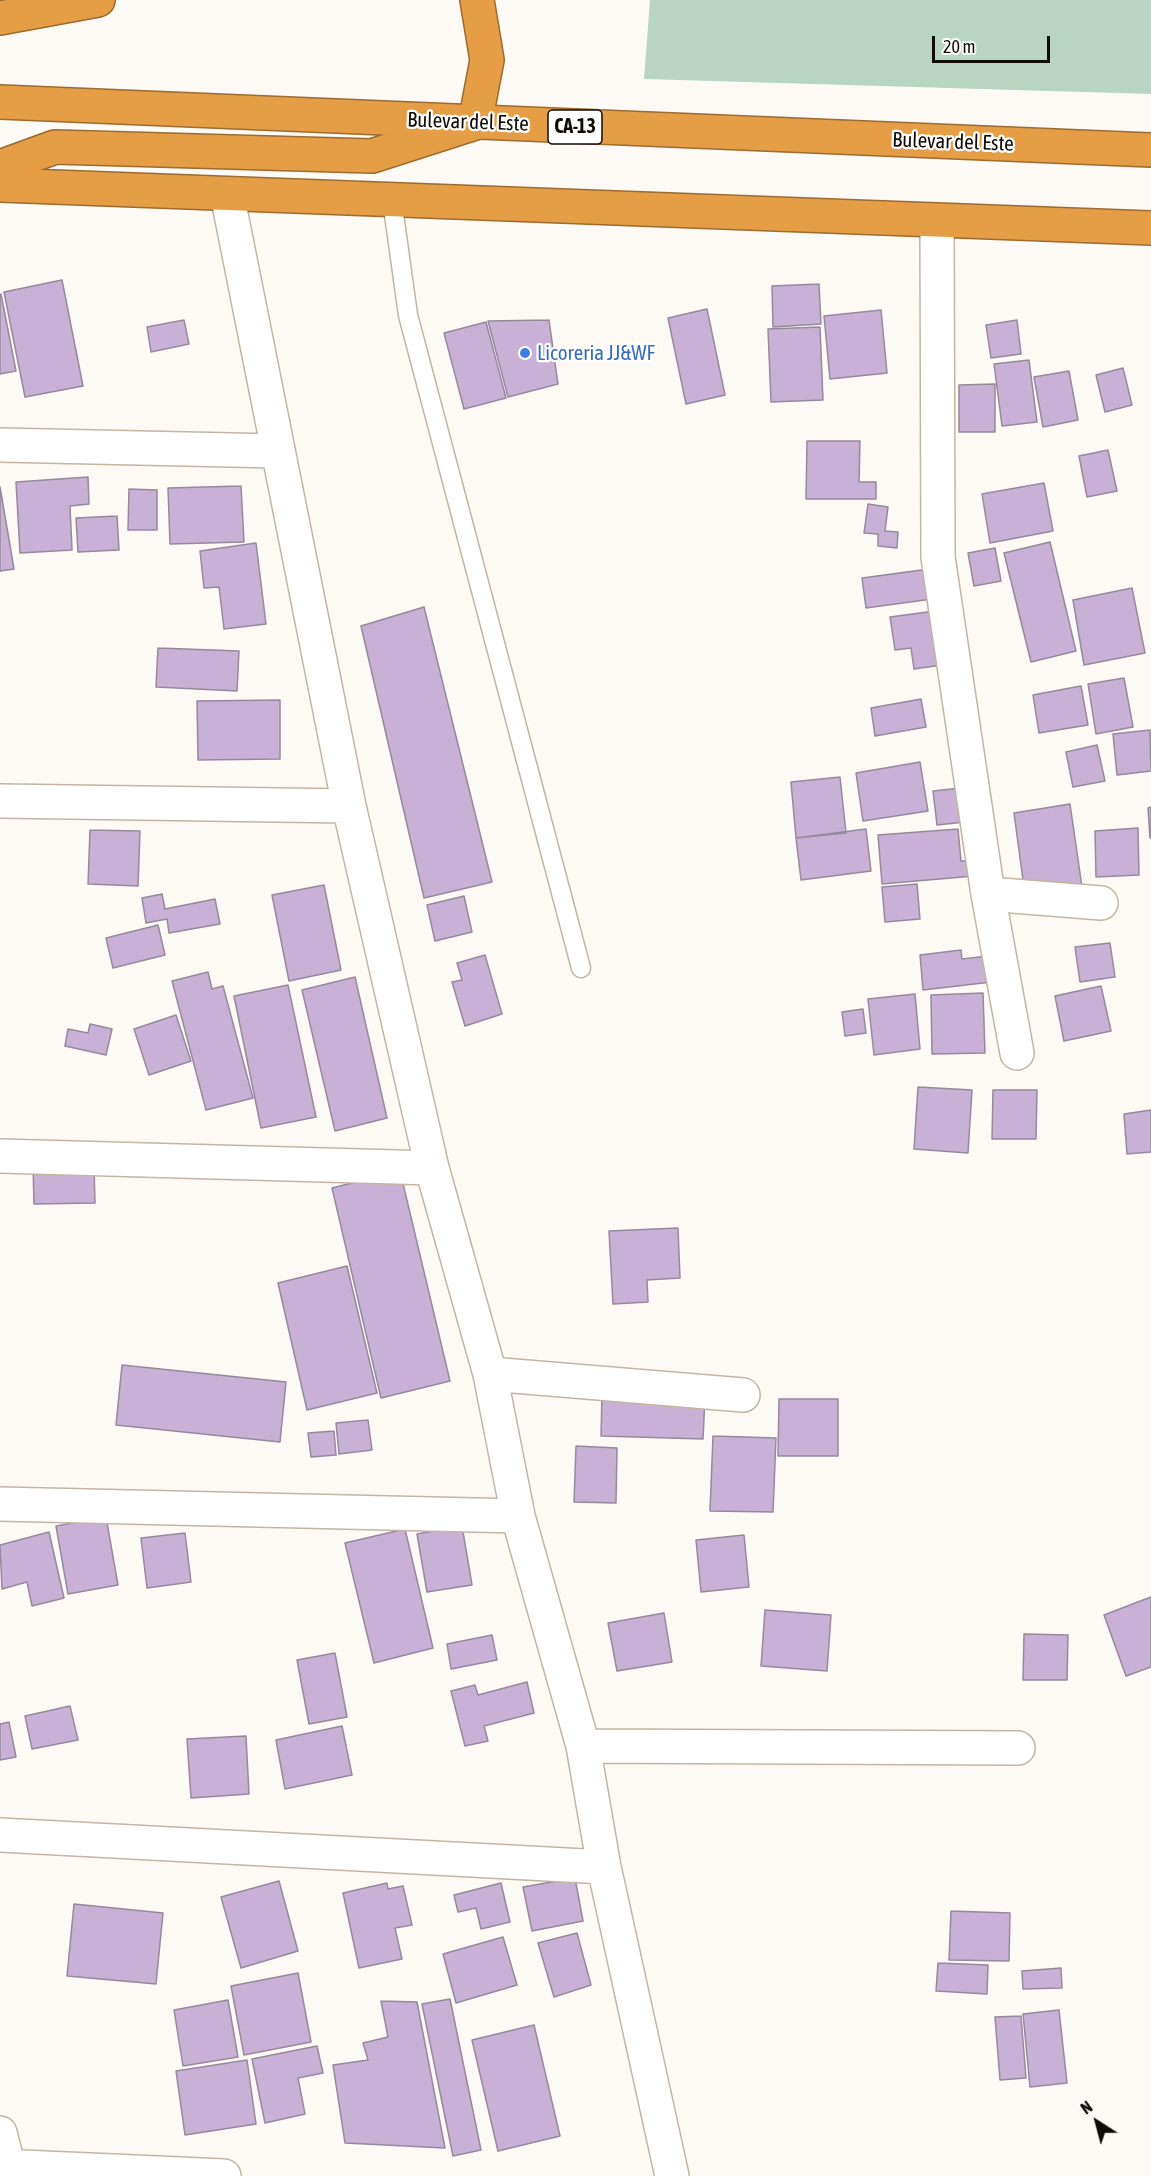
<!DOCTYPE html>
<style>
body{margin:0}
#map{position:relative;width:1151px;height:2176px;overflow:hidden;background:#fdfaf6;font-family:"Asap Condensed",sans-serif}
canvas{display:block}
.north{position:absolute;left:1067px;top:2092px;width:60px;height:60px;-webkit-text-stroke:4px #fff;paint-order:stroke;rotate:324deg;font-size:16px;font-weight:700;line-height:24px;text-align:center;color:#100b05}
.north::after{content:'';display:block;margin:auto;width:21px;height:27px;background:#100b05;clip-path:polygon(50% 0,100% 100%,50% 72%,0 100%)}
.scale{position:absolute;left:932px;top:36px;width:118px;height:27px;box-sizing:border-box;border:3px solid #100b05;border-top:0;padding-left:8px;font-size:18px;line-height:21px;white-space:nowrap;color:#100b05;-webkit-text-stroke:4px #fff;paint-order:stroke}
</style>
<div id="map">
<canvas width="1151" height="2176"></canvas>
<div class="north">N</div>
<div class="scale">20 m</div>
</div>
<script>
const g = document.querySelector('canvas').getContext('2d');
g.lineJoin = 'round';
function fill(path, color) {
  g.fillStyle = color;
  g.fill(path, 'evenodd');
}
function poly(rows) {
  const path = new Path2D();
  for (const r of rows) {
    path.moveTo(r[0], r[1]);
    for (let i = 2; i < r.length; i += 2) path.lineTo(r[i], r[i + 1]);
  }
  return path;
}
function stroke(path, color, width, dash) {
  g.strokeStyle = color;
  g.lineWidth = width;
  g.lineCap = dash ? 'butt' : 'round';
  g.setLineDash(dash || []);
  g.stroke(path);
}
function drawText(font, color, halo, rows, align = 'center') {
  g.font = font + ' "Asap Condensed",sans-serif';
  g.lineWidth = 4.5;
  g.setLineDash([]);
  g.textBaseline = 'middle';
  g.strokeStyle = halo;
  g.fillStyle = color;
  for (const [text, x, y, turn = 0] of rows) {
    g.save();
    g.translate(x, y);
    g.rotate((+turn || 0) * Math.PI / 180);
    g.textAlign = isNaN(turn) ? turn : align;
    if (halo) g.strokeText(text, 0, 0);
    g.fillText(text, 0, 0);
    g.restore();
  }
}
fill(poly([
 [650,0,1151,0,1151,94,644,79]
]), '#b8d5c4');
const building = poly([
 [62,280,83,386,25,397,4,292,62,280],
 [819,284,821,324,773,327,772,286,819,284],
 [1,294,16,371,0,374,0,295,1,294],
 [707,309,725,395,686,404,668,318,707,309],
 [881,310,887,373,830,379,824,316,881,310],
 [184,320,189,344,151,352,147,327,184,320],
 [549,320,558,384,508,397,488,321,549,320],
 [1017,320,1021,354,991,358,986,325,1017,320],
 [486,322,506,398,464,409,444,333,486,322],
 [820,327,823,400,771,402,768,329,820,327],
 [1029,360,1037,422,1002,426,994,364,1029,360],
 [1123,368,1132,405,1105,412,1096,375,1123,368],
 [1069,371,1078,420,1043,427,1034,377,1069,371],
 [995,384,995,432,959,432,959,385,995,384],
 [807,441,860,441,859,482,876,482,876,499,806,499,807,441],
 [1108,450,1117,491,1087,497,1079,456,1108,450],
 [88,477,89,504,70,506,72,550,20,553,16,482,88,477],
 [1044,483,1053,531,990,543,982,494,1044,483],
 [241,486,244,542,170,544,168,488,241,486],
 [0,487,14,569,0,571,0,487],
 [129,489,157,490,157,530,128,530,129,489],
 [868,504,888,507,885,531,898,532,897,548,878,546,878,534,864,533,868,504],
 [117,516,119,550,78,552,76,518,117,516],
 [1050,542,1076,651,1031,662,1004,553,1050,542],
 [256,543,266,624,224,629,219,587,204,588,200,551,256,543],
 [995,548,1001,581,974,586,968,553,995,548],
 [929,569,932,599,866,608,862,578,929,569],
 [1132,588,1145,653,1084,665,1073,600,1132,588],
 [424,607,492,882,424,898,361,626,424,607],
 [935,611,942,665,914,669,911,648,895,650,890,617,935,611],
 [158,648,239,651,237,691,156,687,158,648],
 [1124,678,1133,727,1096,734,1088,684,1124,678],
 [1081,686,1088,725,1039,733,1033,695,1081,686],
 [921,699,926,727,875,736,871,708,921,699],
 [280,700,280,759,198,760,197,701,280,700],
 [1150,730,1151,771,1117,775,1113,734,1150,730],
 [1097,745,1105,781,1073,787,1066,752,1097,745],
 [920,762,928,811,863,821,856,773,920,762],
 [840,777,846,833,796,838,791,782,840,777],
 [961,788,965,822,937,825,933,791,961,788],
 [1070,804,1082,887,1025,895,1014,813,1070,804],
 [1151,807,1151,838,1150,838,1148,808,1151,807],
 [1138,828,1139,875,1096,877,1095,831,1138,828],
 [866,829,871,871,801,880,796,838,866,829],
 [958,829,961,861,973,861,974,876,882,884,878,835,958,829],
 [90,830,140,831,138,886,88,884,90,830],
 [917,884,920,919,885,922,882,887,917,884],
 [324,885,341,970,289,981,272,895,324,885],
 [162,894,165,909,215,899,220,924,169,933,167,919,146,923,142,898,162,894],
 [464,896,472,932,435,941,427,905,464,896],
 [158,925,165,955,113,968,106,938,158,925],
 [1110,943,1115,977,1080,982,1075,947,1110,943],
 [961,950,962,959,997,955,1000,981,923,990,920,955,961,950],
 [485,955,502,1014,465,1026,452,982,462,980,457,963,485,955],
 [208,972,212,989,223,986,253,1098,206,1110,172,981,208,972],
 [355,977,387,1118,335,1131,302,990,355,977],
 [288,985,316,1117,261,1128,234,996,288,985],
 [1101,986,1111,1031,1064,1041,1055,996,1101,986],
 [983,993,985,1053,932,1054,931,995,983,993],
 [915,994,920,1049,874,1055,868,999,915,994],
 [863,1009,866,1033,845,1036,842,1012,863,1009],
 [176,1015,191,1061,149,1075,134,1029,176,1015],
 [90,1024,112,1029,106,1055,65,1046,68,1029,88,1033,90,1024],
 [918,1087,972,1090,968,1153,914,1149,918,1087],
 [993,1090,1037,1090,1036,1139,992,1139,993,1090],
 [1151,1110,1151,1152,1127,1154,1124,1114,1151,1110],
 [94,1165,95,1203,34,1204,33,1166,94,1165],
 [400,1171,450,1381,381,1398,332,1188,400,1171],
 [678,1228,680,1278,647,1280,648,1302,613,1304,609,1231,678,1228],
 [347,1266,377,1393,307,1410,278,1283,347,1266],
 [122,1365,286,1382,280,1442,116,1425,122,1365],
 [602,1395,705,1397,703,1439,601,1436,602,1395],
 [779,1399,838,1399,838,1456,778,1456,779,1399],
 [368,1420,372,1450,339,1454,336,1423,368,1420],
 [334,1431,336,1455,311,1457,308,1433,334,1431],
 [713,1436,776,1438,773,1512,710,1511,713,1436],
 [576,1446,617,1448,616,1503,574,1502,576,1446],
 [106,1517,118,1585,68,1594,56,1526,106,1517],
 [462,1526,472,1585,427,1592,417,1534,462,1526],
 [405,1529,433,1648,374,1663,345,1543,405,1529],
 [49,1532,64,1598,32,1606,27,1582,2,1589,0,1545,49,1532],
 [185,1533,191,1582,147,1588,141,1538,185,1533],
 [744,1535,749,1587,701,1592,696,1540,744,1535],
 [1151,1597,1151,1667,1126,1676,1104,1615,1151,1597],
 [765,1610,831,1615,827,1671,761,1666,765,1610],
 [664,1613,672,1662,617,1671,608,1623,664,1613],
 [1024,1634,1068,1635,1067,1680,1023,1680,1024,1634],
 [492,1635,497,1660,451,1669,447,1644,492,1635],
 [335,1653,347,1717,309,1724,297,1660,335,1653],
 [527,1682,534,1713,484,1726,488,1741,465,1746,451,1691,475,1685,478,1695,527,1682],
 [70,1706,78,1740,32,1749,25,1716,70,1706],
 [9,1722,16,1757,0,1760,0,1724,9,1722],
 [342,1726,352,1775,285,1789,276,1740,342,1726],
 [246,1736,249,1794,191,1798,187,1739,246,1736],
 [575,1878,583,1921,532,1931,523,1887,575,1878],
 [279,1881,298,1951,241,1968,221,1897,279,1881],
 [387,1883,388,1889,403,1886,412,1925,395,1928,402,1959,359,1968,343,1893,387,1883],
 [501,1883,510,1922,481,1929,476,1908,458,1912,454,1895,501,1883],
 [74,1904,163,1913,156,1984,67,1976,74,1904],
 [951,1911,1010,1913,1009,1961,949,1960,951,1911],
 [577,1933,591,1985,554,1997,538,1943,577,1933],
 [503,1937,517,1985,456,2003,443,1954,503,1937],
 [938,1963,988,1965,987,1994,936,1991,938,1963],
 [1061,1968,1062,1988,1023,1989,1022,1971,1061,1968],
 [298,1973,311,2042,244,2055,231,1986,298,1973],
 [450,1999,481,2150,453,2156,422,2004,450,1999],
 [228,2000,238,2057,183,2066,174,2010,228,2000],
 [381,2001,417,2002,445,2148,345,2143,333,2065,368,2060,363,2043,388,2037,381,2001],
 [1059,2010,1067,2083,1030,2087,1023,2014,1059,2010],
 [1021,2016,1026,2078,1000,2080,995,2017,1021,2016],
 [534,2025,560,2136,498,2151,472,2040,534,2025],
 [317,2046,323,2073,298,2078,305,2114,265,2123,252,2059,317,2046],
 [247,2060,256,2124,185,2135,176,2071,247,2060]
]);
fill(building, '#c8b0d7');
stroke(building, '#95899c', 1.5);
const lane = poly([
 [392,200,408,315,581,968]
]);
const street = poly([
 [227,194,349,806,432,1168,490,1374,518,1516,583,1746,604,1867,672,2176],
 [937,221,938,557,988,894,1017,1053],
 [0,445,278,451],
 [0,801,349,806],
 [988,894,1101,903],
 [0,1156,432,1168],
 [490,1374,743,1395],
 [0,1504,518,1516],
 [583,1746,1018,1748],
 [0,1835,604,1867],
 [0,2133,11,2176],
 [0,2166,224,2176]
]);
const highway = poly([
 [0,18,98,0],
 [0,102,1151,150],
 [0,167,55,147,372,156,475,123,487,60,477,0],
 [0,185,1151,228]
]);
stroke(lane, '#c3b5a2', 21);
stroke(street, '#c3b5a2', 36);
stroke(highway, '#9b6b2f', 36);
stroke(lane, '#fff', 18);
stroke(street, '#fff', 33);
stroke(highway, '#e69e46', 33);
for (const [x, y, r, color] of [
 [525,353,6,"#3f7fe0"]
]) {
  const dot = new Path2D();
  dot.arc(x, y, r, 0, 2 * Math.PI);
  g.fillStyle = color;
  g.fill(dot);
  stroke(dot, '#fff', 2);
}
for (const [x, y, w] of [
 [575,127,54]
]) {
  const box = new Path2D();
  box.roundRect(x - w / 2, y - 17, w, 34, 4.5);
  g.fillStyle = '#fff';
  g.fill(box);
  stroke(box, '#100b05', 1.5);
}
drawText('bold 20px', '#100b05', null, [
 ["CA-13",575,127]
]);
drawText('21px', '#100b05', '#fff', [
 ["Bulevar del Este",468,122,2],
 ["Bulevar del Este",953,142,2]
]);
drawText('21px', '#366cbe', '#fff', [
 ["Licoreria JJ&WF",537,353]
], 'left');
</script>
